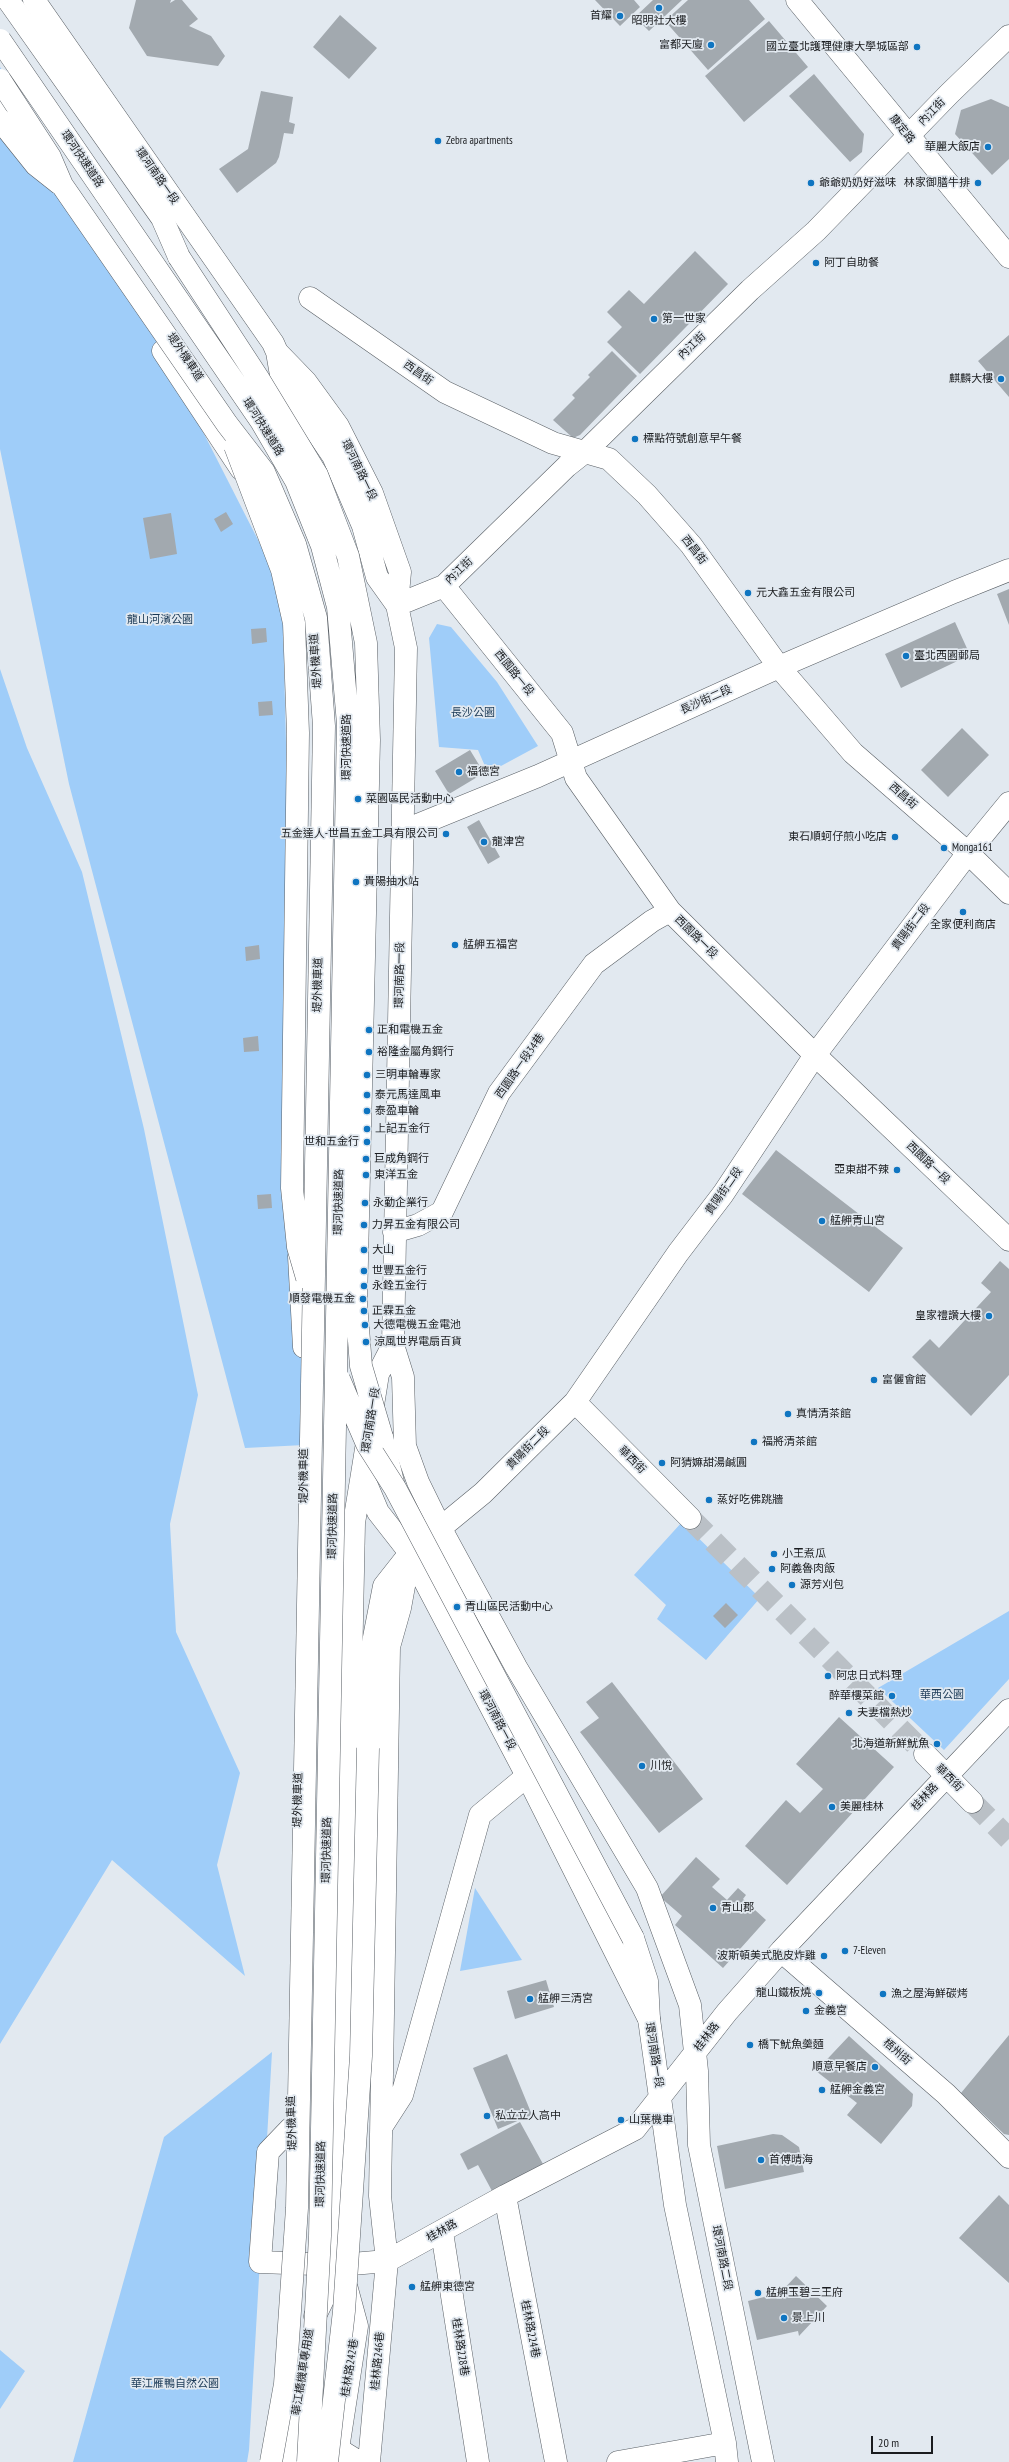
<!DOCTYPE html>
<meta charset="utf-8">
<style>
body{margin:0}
#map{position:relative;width:1009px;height:2462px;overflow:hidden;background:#e2e9f0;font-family:"PT Sans Narrow",sans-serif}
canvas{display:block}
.scale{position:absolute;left:871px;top:2436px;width:62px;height:18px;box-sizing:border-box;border:2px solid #1a1c1f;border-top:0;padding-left:5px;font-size:12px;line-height:14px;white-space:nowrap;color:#1a1c1f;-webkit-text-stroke:3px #e2e9f0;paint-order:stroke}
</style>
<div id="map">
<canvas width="1009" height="2462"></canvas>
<div class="scale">20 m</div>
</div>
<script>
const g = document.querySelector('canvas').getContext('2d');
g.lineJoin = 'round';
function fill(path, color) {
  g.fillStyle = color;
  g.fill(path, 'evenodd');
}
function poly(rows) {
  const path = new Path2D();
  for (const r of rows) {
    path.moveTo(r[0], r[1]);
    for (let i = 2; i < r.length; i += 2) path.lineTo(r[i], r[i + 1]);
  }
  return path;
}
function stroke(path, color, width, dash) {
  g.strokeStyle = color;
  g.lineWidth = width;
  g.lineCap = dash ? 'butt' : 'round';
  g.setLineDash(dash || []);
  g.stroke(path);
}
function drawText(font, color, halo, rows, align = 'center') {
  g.font = font + ' "PT Sans Narrow","Noto Sans TC",sans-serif';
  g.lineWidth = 3.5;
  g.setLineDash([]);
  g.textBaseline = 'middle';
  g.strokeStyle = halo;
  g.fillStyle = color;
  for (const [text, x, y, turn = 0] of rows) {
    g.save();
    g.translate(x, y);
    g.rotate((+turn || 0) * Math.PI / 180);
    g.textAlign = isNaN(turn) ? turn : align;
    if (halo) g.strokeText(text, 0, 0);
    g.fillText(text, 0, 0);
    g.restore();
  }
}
fill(poly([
 [0,67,90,210,282,587,304,1445,245,1448,69,784,0,449],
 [437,624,451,627,497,682,538,746,488,773,478,750,439,747,429,638],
 [0,669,27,748,82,872,144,1129,198,1395,170,1524,176,1632,240,1773,217,1865,245,1976,112,1860,0,2044],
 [682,1522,760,1598,706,1660,657,1619,666,1605,634,1575],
 [1009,1611,1009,1679,944,1750,878,1688],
 [475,1888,522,1960,460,1971],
 [272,2052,249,2450,247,2462,73,2462,164,2137],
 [0,2350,25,2371,0,2409]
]), '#9fcdf9');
fill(poly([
 [136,0,171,0,170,3,175,0,182,0,198,19,189,26,211,36,225,56,218,66,147,56,129,28],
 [595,0,634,0,640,7,620,26],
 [653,0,682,0,649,31,635,17],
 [688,0,749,0,765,19,708,70,665,21],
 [340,15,377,48,349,79,313,47],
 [769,21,808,67,744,122,705,76],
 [814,74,864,134,862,152,850,162,789,96],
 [261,91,293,97,289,122,295,124,293,134,284,133,279,157,276,163,237,193,219,169,248,149],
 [991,99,1009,107,1009,159,992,175,955,134,961,110],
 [695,251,728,284,640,374,607,342,622,327,607,312,629,290,644,304],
 [1009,335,1009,397,978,361],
 [612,351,637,376,580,435,573,438,553,420,575,398,572,395,590,377,588,375],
 [226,512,233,524,221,532,214,519],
 [171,513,177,554,150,559,143,518],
 [1009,589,1009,625,997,594],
 [955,622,970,655,901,688,885,654],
 [266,628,267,642,252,644,251,629],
 [272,701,273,715,259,716,258,702],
 [962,728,989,755,948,797,921,770],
 [470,750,484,773,449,794,435,771],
 [479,820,500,857,488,864,467,827],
 [259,945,260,959,246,961,245,947],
 [258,1036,259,1051,244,1052,243,1038],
 [776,1150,903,1248,869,1292,742,1194],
 [271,1194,272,1208,258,1209,257,1195],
 [1000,1261,1009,1269,1009,1375,971,1416,912,1357,930,1339,939,1348,991,1292,981,1283],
 [726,1603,738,1615,725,1628,713,1616],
 [612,1682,703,1799,659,1833,580,1732,599,1718,586,1702],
 [839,1717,894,1767,787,1885,745,1846,786,1800,800,1813,823,1789,796,1764],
 [696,1857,720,1879,712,1887,727,1900,738,1888,746,1895,743,1899,766,1920,723,1968,675,1925,682,1916,660,1897],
 [546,1980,554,2007,515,2019,507,1991],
 [1009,2035,1009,2135,1004,2134,961,2093],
 [849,2036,913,2094,912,2106,881,2144,847,2115,857,2103,816,2071],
 [507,2054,532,2115,498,2129,473,2068],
 [520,2122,543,2164,492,2191,478,2165,468,2170,460,2154],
 [773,2134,782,2135,799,2147,804,2172,725,2189,717,2146],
 [999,2195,1009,2205,1009,2283,959,2238],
 [796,2276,827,2306,799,2336,798,2331,757,2340,748,2301,780,2293]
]), '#a2a9af');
stroke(poly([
 [690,1518,925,1754],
 [972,1802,1009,1839]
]), '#bac0c6', 22, [22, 11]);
const minor = poly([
 [34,0,273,343,277,352,282,381,333,456,363,526,377,577,397,605],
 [797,0,1009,257],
 [0,106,18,134],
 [310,298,445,392,553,443,609,459,647,495,691,545,779,667,853,753,968,853,1009,893],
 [163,351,241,469],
 [277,352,306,382,338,426,372,493,400,572,397,605,406,648,393,1345,403,1377,405,1446,418,1482,441,1529,516,1667,647,1888,690,2005,697,2071,699,2145,763,2462],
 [444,586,562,733,576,778,670,911,815,1055,1009,1240],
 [397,605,444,586,567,466,586,451,750,290,816,231,949,94,1009,36],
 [403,831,538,776,779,667,954,592,1009,570],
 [394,1232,418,1225,442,1212,499,1093,594,964,652,921,670,911],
 [299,1256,304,1347],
 [393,1345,378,1374,362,1474,378,1512,410,1553,527,1776,649,2019,675,2205,725,2443,727,2462],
 [575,1402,690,1518],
 [925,1754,972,1802],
 [781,1951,946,2094,1009,2157],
 [382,2126,402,2095,480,1815,527,1776],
 [290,2129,268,2152,260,2262,340,2265,387,2261,505,2196,635,2129,727,2012,781,1951,1009,1710],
 [505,2196,556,2462],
 [442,2232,478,2462],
 [339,2248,354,1523,362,1474],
 [347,2289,357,2326,338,2449,359,2462],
 [315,2316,340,2265],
 [290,2462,305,2359],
 [369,2462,387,2261,380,2196,389,1647,400,1608,410,1553,483,1493,575,1402,678,1253,723,1194,815,1055,968,853,1009,803],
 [618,2462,725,2443]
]);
const highway = poly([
 [8,0,162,218,179,257],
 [382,1437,393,1482],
 [368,1748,370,1658,384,1586,410,1553],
 [633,1938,647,1981,649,2019]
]);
stroke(minor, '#595f65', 23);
stroke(highway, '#595f65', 23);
stroke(minor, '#fff', 22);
stroke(highway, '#fff', 22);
const highwayBridge = poly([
 [0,40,261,421,296,481,322,546,338,607,348,724,320,2236,308,2462],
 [0,80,50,157,62,185,227,424,264,472,295,544,316,618,324,726,297,2208,285,2384,271,2462],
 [0,120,36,165,60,184],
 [179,257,258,378,317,475,348,556,366,643,369,740,356,1303,361,1366,382,1437],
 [235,446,282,570,294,623,298,733,292,1188,298,1247,307,1278],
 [339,1379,367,1444,395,1488,633,1938],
 [327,2462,344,2311,361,2056,368,1748]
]);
stroke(highwayBridge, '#595f65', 23, []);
stroke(highwayBridge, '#fff', 22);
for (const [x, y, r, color] of [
 [659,8,4,"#0f75c1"],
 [620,16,4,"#0f75c1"],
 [711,45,4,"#0f75c1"],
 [917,47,4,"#0f75c1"],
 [438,141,4,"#0f75c1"],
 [988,147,4,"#0f75c1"],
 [811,183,4,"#0f75c1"],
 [978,183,4,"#0f75c1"],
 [816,263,4,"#0f75c1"],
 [654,319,4,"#0f75c1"],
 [1001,379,4,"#0f75c1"],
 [635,439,4,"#0f75c1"],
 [748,593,4,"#0f75c1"],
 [906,656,4,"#0f75c1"],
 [459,772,4,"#0f75c1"],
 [358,799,4,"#0f75c1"],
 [446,834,4,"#0f75c1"],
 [895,837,4,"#0f75c1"],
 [484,842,4,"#0f75c1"],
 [944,848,4,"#0f75c1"],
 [356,882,4,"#0f75c1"],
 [963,912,4,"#0f75c1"],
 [455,945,4,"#0f75c1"],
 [369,1030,4,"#0f75c1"],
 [369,1052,4,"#0f75c1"],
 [367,1075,4,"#0f75c1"],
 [367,1095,4,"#0f75c1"],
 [367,1111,4,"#0f75c1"],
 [367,1129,4,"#0f75c1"],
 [367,1142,4,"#0f75c1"],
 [366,1159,4,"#0f75c1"],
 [897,1170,4,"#0f75c1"],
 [366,1175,4,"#0f75c1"],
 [365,1203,4,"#0f75c1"],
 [822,1221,4,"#0f75c1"],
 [364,1225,4,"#0f75c1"],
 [364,1250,4,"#0f75c1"],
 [364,1271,4,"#0f75c1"],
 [364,1286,4,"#0f75c1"],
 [363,1299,4,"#0f75c1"],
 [364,1311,4,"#0f75c1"],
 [989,1316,4,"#0f75c1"],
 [365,1325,4,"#0f75c1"],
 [366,1342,4,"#0f75c1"],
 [874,1380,4,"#0f75c1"],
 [788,1414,4,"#0f75c1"],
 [754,1442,4,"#0f75c1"],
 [662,1463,4,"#0f75c1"],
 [709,1500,4,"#0f75c1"],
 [774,1554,4,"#0f75c1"],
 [772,1569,4,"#0f75c1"],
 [792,1585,4,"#0f75c1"],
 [457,1607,4,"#0f75c1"],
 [828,1676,4,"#0f75c1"],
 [892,1696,4,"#0f75c1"],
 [849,1713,4,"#0f75c1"],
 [937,1744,4,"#0f75c1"],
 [642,1766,4,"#0f75c1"],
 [832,1807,4,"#0f75c1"],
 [713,1908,4,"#0f75c1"],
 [845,1951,4,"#0f75c1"],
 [824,1956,4,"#0f75c1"],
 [819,1993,4,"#0f75c1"],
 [883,1994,4,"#0f75c1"],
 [530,1999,4,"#0f75c1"],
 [806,2011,4,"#0f75c1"],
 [750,2045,4,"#0f75c1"],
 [875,2067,4,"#0f75c1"],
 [822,2090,4,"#0f75c1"],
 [487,2116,4,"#0f75c1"],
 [621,2120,4,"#0f75c1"],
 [761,2160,4,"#0f75c1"],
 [412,2287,4,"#0f75c1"],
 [758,2293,4,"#0f75c1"],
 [784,2318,4,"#0f75c1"]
]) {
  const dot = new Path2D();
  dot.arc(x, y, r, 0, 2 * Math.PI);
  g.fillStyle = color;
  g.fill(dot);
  stroke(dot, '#e2e9f0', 1.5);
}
drawText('11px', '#1a1c1f', '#e2e9f0', [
 ["首耀",612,16,"right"],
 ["昭明社大樓",659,21,"center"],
 ["富都天廈",703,45,"right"],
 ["國立臺北護理健康大學城區部",909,47,"right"],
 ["Zebra apartments",446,141],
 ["華麗大飯店",980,147,"right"],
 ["爺爺奶奶好滋味",819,183],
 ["林家御膳牛排",970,183,"right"],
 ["阿丁自助餐",824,263],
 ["第一世家",662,319],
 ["麒麟大樓",993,379,"right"],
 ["標點符號創意早午餐",643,439],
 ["元大鑫五金有限公司",756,593],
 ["臺北西園郵局",914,656],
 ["福德宮",467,772],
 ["菜園區民活動中心",366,799],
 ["五金達人-世昌五金工具有限公司",438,834,"right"],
 ["東石順蚵仔煎小吃店",887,837,"right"],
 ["龍津宮",492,842],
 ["Monga161",952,848],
 ["貴陽抽水站",364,882],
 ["全家便利商店",963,925,"center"],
 ["艋舺五福宮",463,945],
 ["正和電機五金",377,1030],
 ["裕隆金屬角鋼行",377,1052],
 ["三明車輪專家",375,1075],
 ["泰元馬達風車",375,1095],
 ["泰盈車輪",375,1111],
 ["上記五金行",375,1129],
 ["世和五金行",359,1142,"right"],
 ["巨成角鋼行",374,1159],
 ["亞東甜不辣",889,1170,"right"],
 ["東洋五金",374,1175],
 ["永勤企業行",373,1203],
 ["艋舺青山宮",830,1221],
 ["力昇五金有限公司",372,1225],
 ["大山",372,1250],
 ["世豐五金行",372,1271],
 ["永銓五金行",372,1286],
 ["順發電機五金",355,1299,"right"],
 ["正霖五金",372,1311],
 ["皇家禮讚大樓",981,1316,"right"],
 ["大德電機五金電池",373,1325],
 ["涼風世界電扇百貨",374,1342],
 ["富儷會館",882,1380],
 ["真情清茶館",796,1414],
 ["福將清茶館",762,1442],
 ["阿猜嫲甜湯鹹圓",670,1463],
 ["蒸好吃佛跳牆",717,1500],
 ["小王煮瓜",782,1554],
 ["阿義魯肉飯",780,1569],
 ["源芳刈包",800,1585],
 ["青山區民活動中心",465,1607],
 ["阿忠日式料理",836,1676],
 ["醉華樓菜館",884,1696,"right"],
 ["夫妻檔熱炒",857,1713],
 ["北海道新鮮魷魚",929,1744,"right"],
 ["川悅",650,1766],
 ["美麗桂林",840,1807],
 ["青山郡",721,1908],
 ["7-Eleven",853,1951],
 ["波斯頓美式脆皮炸雞",816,1956,"right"],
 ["龍山鐵板燒",811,1993,"right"],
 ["漁之屋海鮮碳烤",891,1994],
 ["艋舺三清宮",538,1999],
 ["金義宮",814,2011],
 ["橋下魷魚羹麵",758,2045],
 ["順意早餐店",867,2067,"right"],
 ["艋舺金義宮",830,2090],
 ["私立立人高中",495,2116],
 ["山葉機車",629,2120],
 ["首傅晴海",769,2160],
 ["艋舺東德宮",420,2287],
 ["艋舺玉碧三王府",766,2293],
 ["景上川",792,2318]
], 'left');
drawText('11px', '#1a1c1f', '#e2e9f0', [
 ["內江街",932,112,-46],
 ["康定路",902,129,51],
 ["環河快速道路",82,159,56],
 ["環河南路一段",157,176,55],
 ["內江街",692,346,-44],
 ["堤外機車道",185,357,56],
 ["西昌街",418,373,35],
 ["環河快速道路",263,427,58],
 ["環河南路一段",359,470,64],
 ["西昌街",694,550,52],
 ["內江街",459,571,-44],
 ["堤外機車道",316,661,-94],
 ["西園路一段",514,673,51],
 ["長沙街二段",706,700,-24],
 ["環河快速道路",347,747,-90],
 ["西昌街",903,796,41],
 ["貴陽街二段",911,927,-53],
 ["西園路一段",696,937,45],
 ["環河南路一段",400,975,-89],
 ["堤外機車道",318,985,-89],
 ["西園路一段34巷",520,1066,-55],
 ["西園路一段",928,1163,44],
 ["貴陽街二段",724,1191,-55],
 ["環河快速道路",339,1202,-89],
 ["環河南路一段",371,1420,-81],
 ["貴陽街二段",528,1448,-45],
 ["華西街",632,1460,45],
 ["堤外機車道",304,1476,-90],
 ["環河快速道路",333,1526,-89],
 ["環河南路一段",497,1720,62],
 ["華西街",949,1778,45],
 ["桂林路",925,1797,-47],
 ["堤外機車道",298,1800,-89],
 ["環河快速道路",327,1850,-89],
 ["桂林路",707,2037,-52],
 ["梧州街",897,2052,41],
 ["環河南路一段",654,2055,81],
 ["堤外機車道",292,2123,-92],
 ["環河快速道路",321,2174,-89],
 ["桂林路",442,2231,-29],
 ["環河南路二段",722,2258,79],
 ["桂林路224巷",530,2329,79],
 ["桂林路228巷",460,2347,81],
 ["桂林路246巷",378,2361,-85],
 ["桂林路242巷",350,2368,-81],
 ["華江橋機車專用道",303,2372,-81]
]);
drawText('11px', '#193855', '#e2e9f0', [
 ["龍山河濱公園",160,620],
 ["長沙公園",473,713],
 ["華西公園",942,1695],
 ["華江雁鴨自然公園",175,2384]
]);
</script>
